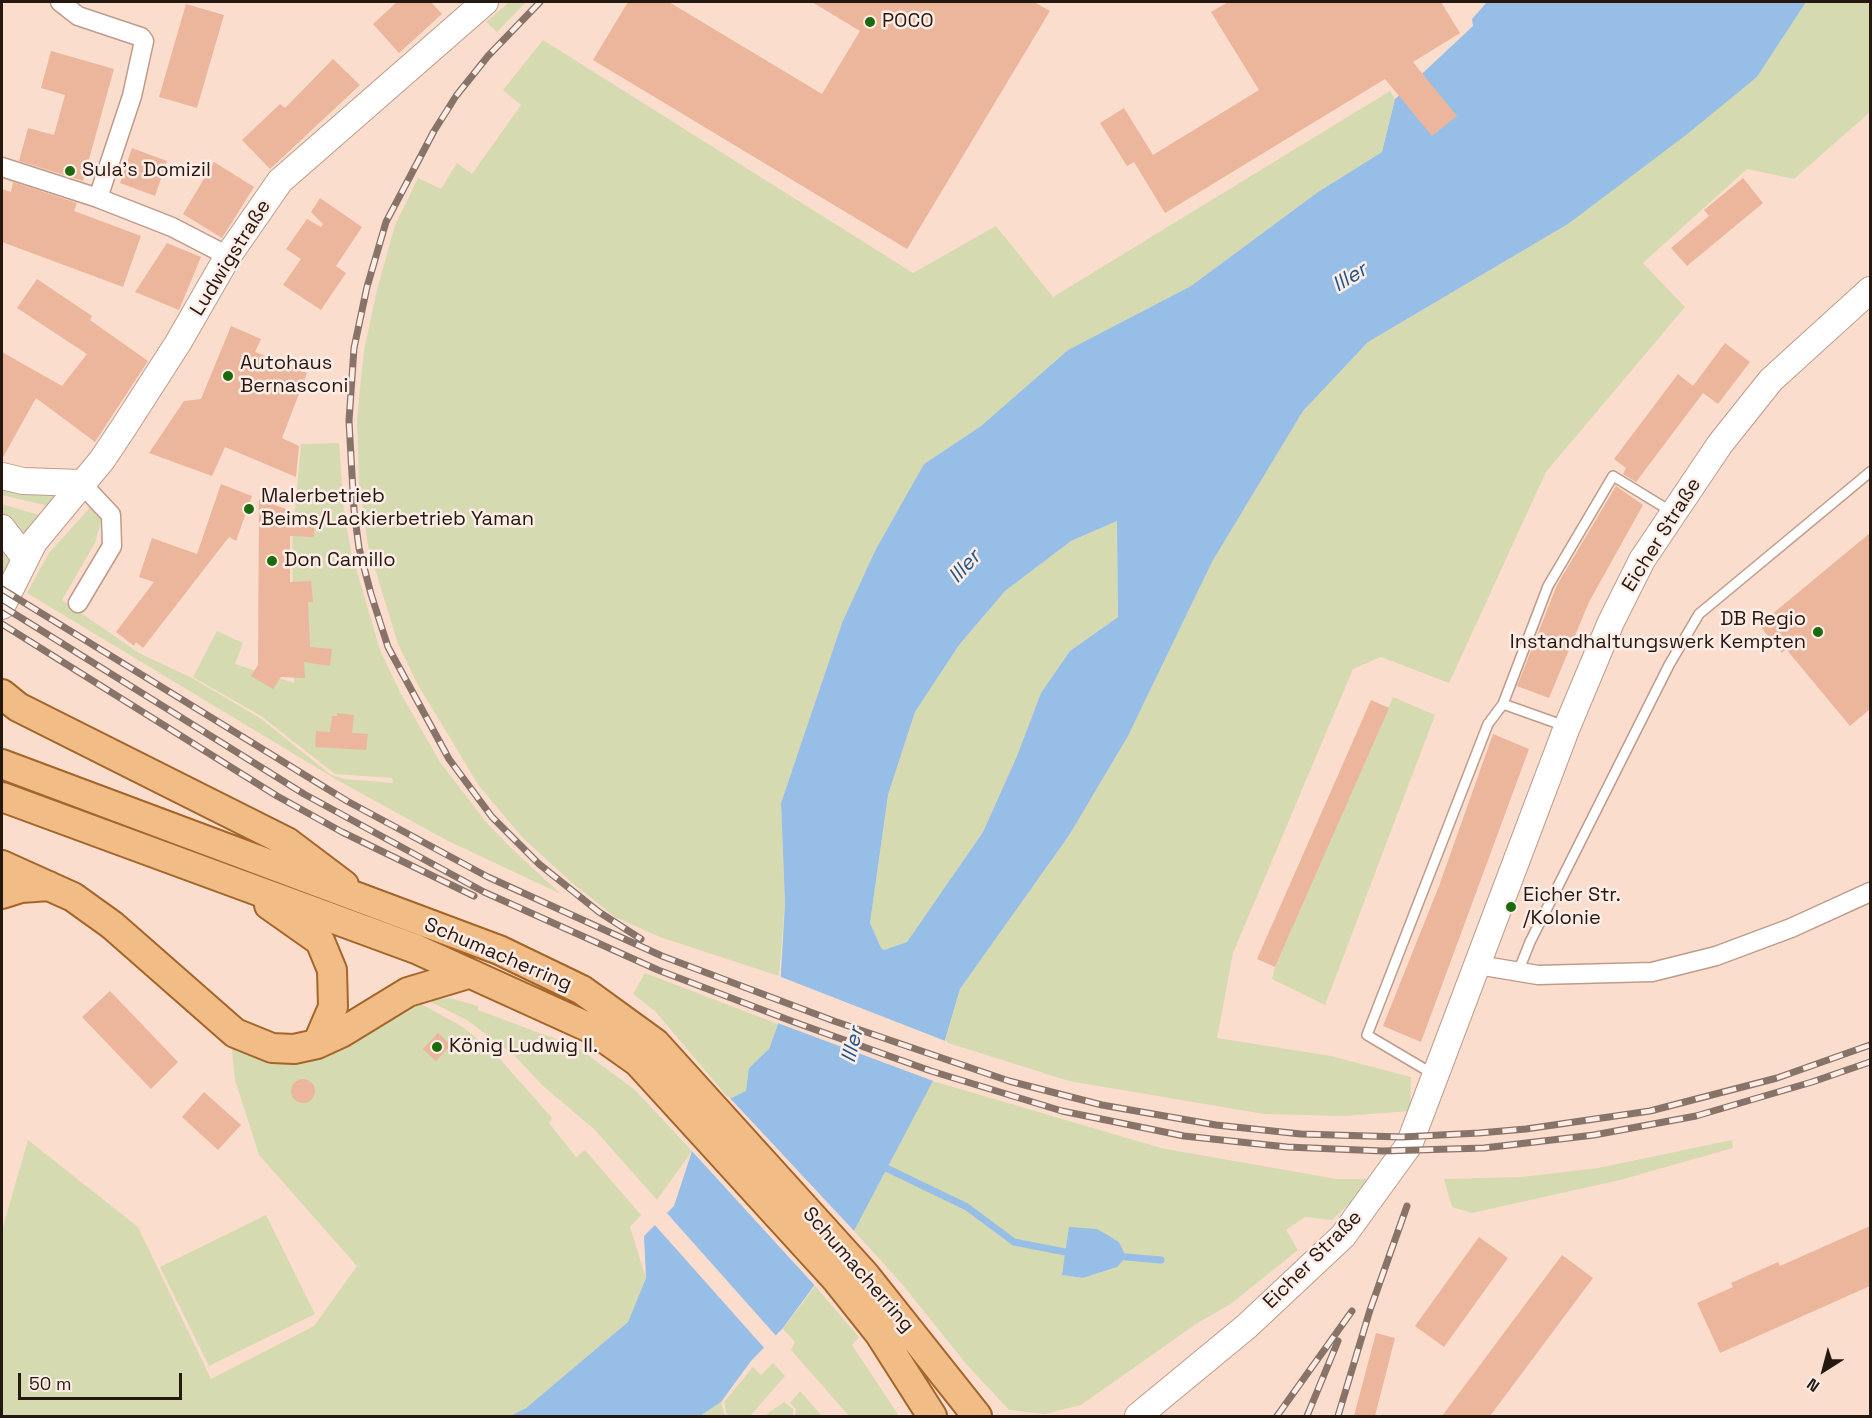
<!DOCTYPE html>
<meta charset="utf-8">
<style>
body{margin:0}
#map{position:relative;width:1872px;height:1418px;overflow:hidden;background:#fbddce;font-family:"Space Grotesk",sans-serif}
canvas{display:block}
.frame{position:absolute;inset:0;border:3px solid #251811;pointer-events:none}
.north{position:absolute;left:1794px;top:1340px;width:60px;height:60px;-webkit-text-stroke:4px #fdede6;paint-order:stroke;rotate:216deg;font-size:16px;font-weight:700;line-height:24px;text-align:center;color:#251811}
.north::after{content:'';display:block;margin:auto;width:21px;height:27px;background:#251811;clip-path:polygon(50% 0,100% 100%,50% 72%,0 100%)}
.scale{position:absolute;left:18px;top:1373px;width:164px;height:27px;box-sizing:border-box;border:3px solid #251811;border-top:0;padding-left:8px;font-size:18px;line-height:21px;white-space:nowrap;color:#251811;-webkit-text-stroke:4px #fdede6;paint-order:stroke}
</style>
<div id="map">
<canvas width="1872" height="1418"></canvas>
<div class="frame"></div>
<div class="north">N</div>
<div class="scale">50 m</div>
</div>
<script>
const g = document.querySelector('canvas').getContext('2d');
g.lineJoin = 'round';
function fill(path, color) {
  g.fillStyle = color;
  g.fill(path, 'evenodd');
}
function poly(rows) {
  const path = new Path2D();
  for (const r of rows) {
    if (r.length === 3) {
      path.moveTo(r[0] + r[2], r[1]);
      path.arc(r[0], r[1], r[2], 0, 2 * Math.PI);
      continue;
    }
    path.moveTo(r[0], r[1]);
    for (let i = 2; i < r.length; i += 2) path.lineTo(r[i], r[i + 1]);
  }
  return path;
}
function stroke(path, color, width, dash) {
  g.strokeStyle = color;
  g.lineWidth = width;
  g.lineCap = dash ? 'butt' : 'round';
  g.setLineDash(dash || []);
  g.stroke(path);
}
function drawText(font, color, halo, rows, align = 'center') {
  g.font = font + ' "Space Grotesk",sans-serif';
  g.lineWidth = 5;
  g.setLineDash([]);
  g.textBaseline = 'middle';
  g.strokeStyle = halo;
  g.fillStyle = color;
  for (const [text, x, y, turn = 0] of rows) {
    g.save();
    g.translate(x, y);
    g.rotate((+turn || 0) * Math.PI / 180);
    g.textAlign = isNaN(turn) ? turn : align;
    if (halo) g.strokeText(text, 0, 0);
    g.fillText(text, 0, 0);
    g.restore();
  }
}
fill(poly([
 [509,2,526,2,497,32,486,22],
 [1806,2,1870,2,1870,112,1794,179,1747,169,1643,263,1685,307,1546,472,1449,683,1381,657,1353,669,1233,953,1217,1038,1331,1056,1411,1077,1410,1111,1343,1116,1264,1114,1069,1081,945,1042,960,989,1070,834,1128,736,1212,562,1303,411,1368,342,1568,224,1757,77],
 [543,40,913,273,996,226,1053,297,1390,91,1395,99,1382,152,1318,192,1191,286,1068,350,981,426,924,464,842,623,781,803,785,903,779,976,660,937,615,917,571,882,522,837,479,786,418,685,398,644,368,546,359,482,357,419,364,350,377,290,395,225,418,178,441,189,457,163,472,174,521,105,503,90],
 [339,443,344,512,351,551,380,650,400,692,440,762,486,822,511,848,561,894,446,840,337,780,27,593,49,553,96,501,104,510,95,543,62,600,139,653,192,678,260,718,331,775,345,779,393,783,392,778,335,774,261,716,193,677,217,631,243,643,235,664,294,683,292,545,301,444],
 [2,484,63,489,48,506,2,495],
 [2,504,42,516,22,543,2,521],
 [1117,521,1118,617,1070,651,1042,693,1017,756,983,832,907,942,884,950,881,948,870,923,888,795,915,712,959,645,1005,591,1071,541],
 [2,540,16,561,2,580],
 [1393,697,1435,715,1325,1005,1272,979,1275,967],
 [645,973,778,1024,769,1049,749,1068,747,1091,729,1099,655,1011,633,994],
 [450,998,478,1006,478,1010,577,1047,635,1090,692,1151,657,1200,595,1130,542,1085,514,1055,467,1020,427,1000],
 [414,1000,461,1026,492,1050,552,1118,549,1123,576,1157,585,1150,641,1215,630,1227,646,1278,628,1322,526,1408,510,1416,2,1416,2,1230,28,1140,138,1227,211,1379,314,1326,357,1266,259,1155,235,1080,231,1041,250,1050],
 [933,1081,1161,1148,1336,1179,1367,1179,1349,1204,1332,1220,1305,1217,1286,1230,1298,1250,1232,1303,1196,1324,1081,1405,1045,1414,1009,1410,967,1365,902,1284,854,1231],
 [1117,1267,1083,1278,1062,1275],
 [1732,1140,1733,1148,1620,1180,1472,1213,1452,1207,1444,1179,1522,1177,1598,1168],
 [266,1215,315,1314,209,1366,160,1267],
 [815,1286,859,1337,852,1345,899,1416,849,1416,791,1350,795,1342,783,1329],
 [773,1363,785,1376,750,1416,727,1416,724,1402,753,1367,761,1375],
 [800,1391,822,1416,795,1416,796,1409,790,1403],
 [721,1402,725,1416,700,1416],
 [784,1402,793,1409,793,1416,764,1416]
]), '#d6dab1');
fill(poly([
 [1487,2,1806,2,1757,77,1686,135,1568,224,1368,342,1303,411,1212,562,1128,736,1070,834,960,989,933,1081,854,1231,783,1328,751,1361,721,1402,700,1416,510,1416,526,1408,628,1322,646,1278,644,1236,674,1206,692,1151,729,1099,746,1091,749,1068,769,1049,778,1024,785,903,781,803,842,623,875,551,924,464,981,426,1068,350,1191,286,1318,192,1382,152,1395,99,1473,26,1472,19],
 [1117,521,1118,617,1070,651,1041,693,1017,756,983,832,907,942,884,950,881,948,870,923,888,795,915,712,959,645,1005,591,1071,541],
 [1069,1227,1097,1229,1119,1242,1126,1257,1117,1267,1083,1278,1062,1275]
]), '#97bee6');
fill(poly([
 [776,975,948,1042,936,1082,775,1022],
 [728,1096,856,1233,817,1288,690,1149],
 [665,1211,778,1338,766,1350,653,1223]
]), '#fbddce');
stroke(poly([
 [880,1165,967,1207,1014,1242,1065,1252],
 [1126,1257,1161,1260]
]), '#97bee6', 7);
fill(poly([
 [397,2,431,2,442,14,399,53,373,24],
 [628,2,669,2,822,94,860,31,812,2,1034,2,1050,11,907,249,593,60],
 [1228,2,1441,2,1460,33,1413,62,1457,116,1432,136,1385,79,1165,213,1134,162,1127,166,1100,123,1124,108,1153,155,1259,90,1211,12],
 [186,4,224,15,197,108,159,97],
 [51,51,114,69,83,181,19,161,28,128,54,135,65,95,41,88],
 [333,59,360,85,270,169,242,140,280,104,285,108],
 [132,148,167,161,155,196,120,183],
 [214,162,254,187,222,238,183,214],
 [1743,178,1763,203,1687,266,1671,248,1709,216,1704,210],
 [13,182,77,203,74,211,141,236,123,287,2,242,2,189,11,192],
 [320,198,362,227,336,266,346,273,321,310,283,285,301,259,286,249,307,219,321,227,323,224,311,212],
 [167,243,201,257,179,310,135,292],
 [37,279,92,316,90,320,148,361,95,442,36,398,2,459,2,352,62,386,87,354,17,308],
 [231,326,261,339,255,352,307,373,282,438,299,446,296,477,225,447,212,476,149,453,184,401,201,399],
 [1725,343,1750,362,1718,404,1703,393,1636,482,1623,474,1626,468,1614,459,1678,374,1693,386],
 [221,484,252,496,236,541,229,537,143,648,136,642,134,646,116,632,154,582,139,577,152,538,197,554],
 [1616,486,1643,505,1589,602,1549,698,1517,686,1557,585],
 [259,499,286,509,283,517,314,518,314,537,290,536,290,582,311,581,313,602,308,602,310,647,332,649,330,666,304,662,305,678,281,677,273,689,251,676,258,665],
 [1870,533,1870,709,1850,726,1786,649,1782,653,1759,625],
 [1371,700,1389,708,1275,967,1257,959],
 [337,713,354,715,352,733,368,734,366,750,315,747,316,731,330,732,332,716,337,716],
 [1493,734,1529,749,1421,1042,1383,1026,1439,886],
 [110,991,178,1062,151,1089,82,1017],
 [438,1033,451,1045,436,1061,423,1049],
 [303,1091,12],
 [204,1092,241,1125,218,1150,182,1117],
 [1870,1226,1870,1286,1720,1353,1697,1303,1733,1287,1731,1283,1778,1262,1780,1266],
 [1479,1237,1508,1258,1444,1347,1415,1326],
 [1562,1255,1593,1278,1490,1416,1442,1416],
 [1376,1333,1395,1338,1375,1416,1354,1416]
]), '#ebb69c');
const lane = poly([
 [1565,726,1503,704,1548,586,1613,476,1672,512],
 [1518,972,1530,942,1669,665,1699,614,1870,472],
 [1433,1074,1367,1035,1488,724,1503,704]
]);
const street = poly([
 [60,2,78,16,141,37,144,41,132,96,98,198],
 [2,167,98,198,172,227,228,256],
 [78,603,112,546,111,515,81,483],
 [1478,965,1538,975,1652,972,1716,956,1791,928,1870,892]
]);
const secondary = poly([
 [2,476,23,481,81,483],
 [2,528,25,558],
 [2,606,34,542,102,460,124,427,178,343,228,256,280,181,485,2],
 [1138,1416,1247,1326,1343,1236,1409,1145,1567,727,1611,622,1642,560,1720,444,1771,380,1870,290]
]);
const primary = poly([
 [2,694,18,707,287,842,344,885],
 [2,764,499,950,582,990,655,1043,865,1275,977,1416],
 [2,797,416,949,590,1028,638,1062,836,1279,879,1333,932,1416],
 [2,865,73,897,112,925,235,1033,272,1048,294,1049,317,1044,341,1033,408,992,468,974],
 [2,894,21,888,49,886],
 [269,905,320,941,332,970,333,1007,317,1044]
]);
stroke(lane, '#bf9b8a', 12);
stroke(street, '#bf9b8a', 21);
stroke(secondary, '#bf9b8a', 28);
stroke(primary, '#a4652a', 32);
stroke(lane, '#fff', 9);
stroke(street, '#fff', 18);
stroke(secondary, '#fff', 26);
stroke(primary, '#f2bc87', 28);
const rail = poly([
 [540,2,488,56,456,96,434,131,386,222,367,287,354,348,349,421,354,510,359,548,371,594,388,647,449,759,492,817,539,864,599,912,641,939],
 [2,589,347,801,488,877,662,956,834,1021,1009,1081,1102,1105,1216,1125,1301,1134,1402,1137,1479,1133,1526,1129,1650,1111,1777,1078,1870,1045],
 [2,606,304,794,484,892,658,970,794,1022,931,1071,1062,1111,1184,1136,1287,1147,1383,1151,1484,1148,1594,1135,1696,1116,1812,1082,1870,1062],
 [2,624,277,796,342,832,474,896],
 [1277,1416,1352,1311],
 [1307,1416,1338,1341],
 [1338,1416,1370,1310,1407,1206]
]);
stroke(rail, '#887368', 7);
stroke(rail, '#fdede6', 4.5, [14]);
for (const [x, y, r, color] of [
 [870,22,6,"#1b6b0e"],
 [70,171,6,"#1b6b0e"],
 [228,376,6,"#1b6b0e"],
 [249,509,6,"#1b6b0e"],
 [272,561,6,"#1b6b0e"],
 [1818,632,6,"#1b6b0e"],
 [1511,907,6,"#1b6b0e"],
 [437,1047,6,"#1b6b0e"]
]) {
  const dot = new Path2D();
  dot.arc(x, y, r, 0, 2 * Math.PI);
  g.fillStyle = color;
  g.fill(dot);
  stroke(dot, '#fdede6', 2);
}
drawText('20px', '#251811', '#fdede6', [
 ["POCO",882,22],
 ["Sula's Domizil",82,171],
 ["Autohaus",240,364],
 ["Bernasconi",240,387],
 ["Malerbetrieb",261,497],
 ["Beims/Lackierbetrieb Yaman",261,520],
 ["Don Camillo",284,561],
 ["DB Regio",1806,620,"right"],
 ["Instandhaltungswerk Kempten",1806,643,"right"],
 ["Eicher Str.",1523,896],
 ["/Kolonie",1523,919],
 ["König Ludwig II.",449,1047]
], 'left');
drawText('20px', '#251811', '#fdede6', [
 ["Ludwigstraße",231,258,-58],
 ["Eicher Straße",1662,535,-58],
 ["Schumacherring",498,955,23],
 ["Eicher Straße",1313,1260,-45],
 ["Schumacherring",858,1270,49]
]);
drawText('italic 21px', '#1d5588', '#fdede6', [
 ["Iller",1350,278,-32],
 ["Iller",965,567,-48],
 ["Iller",853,1045,-76]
]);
</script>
